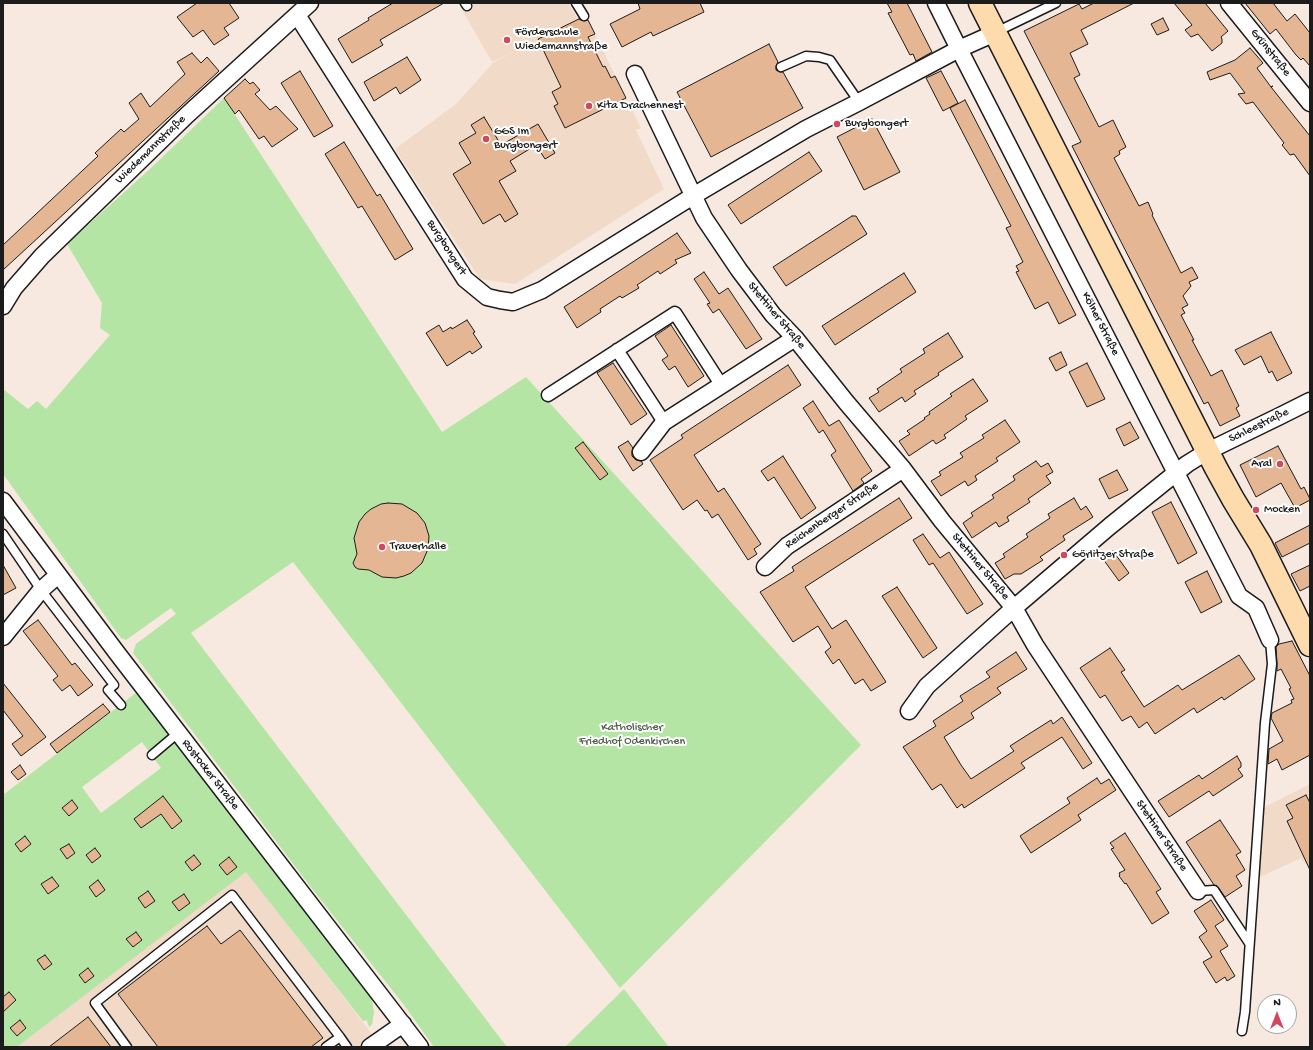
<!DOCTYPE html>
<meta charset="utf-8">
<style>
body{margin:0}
#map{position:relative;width:1313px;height:1050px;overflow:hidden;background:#f7e9df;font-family:"Gochi Hand",sans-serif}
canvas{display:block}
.frame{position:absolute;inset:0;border:4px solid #1c1c1c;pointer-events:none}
.north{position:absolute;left:1257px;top:994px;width:40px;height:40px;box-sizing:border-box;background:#fff;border:1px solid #a4a4a4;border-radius:50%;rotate:0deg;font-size:11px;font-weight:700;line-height:16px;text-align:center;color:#1c1c1c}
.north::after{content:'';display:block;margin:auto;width:14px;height:18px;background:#d1495b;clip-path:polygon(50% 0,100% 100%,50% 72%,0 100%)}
</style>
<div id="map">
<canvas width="1313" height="1050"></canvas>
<div class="frame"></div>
<div class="north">N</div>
</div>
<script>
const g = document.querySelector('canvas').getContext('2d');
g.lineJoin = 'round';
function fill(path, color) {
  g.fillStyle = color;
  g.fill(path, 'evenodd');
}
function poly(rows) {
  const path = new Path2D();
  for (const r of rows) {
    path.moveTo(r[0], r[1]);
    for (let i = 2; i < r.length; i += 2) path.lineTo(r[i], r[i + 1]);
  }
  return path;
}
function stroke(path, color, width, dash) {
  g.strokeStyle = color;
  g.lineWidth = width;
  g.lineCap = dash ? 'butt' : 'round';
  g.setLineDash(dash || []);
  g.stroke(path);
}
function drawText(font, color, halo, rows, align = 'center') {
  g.font = font + ' "Gochi Hand",sans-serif';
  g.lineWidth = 4;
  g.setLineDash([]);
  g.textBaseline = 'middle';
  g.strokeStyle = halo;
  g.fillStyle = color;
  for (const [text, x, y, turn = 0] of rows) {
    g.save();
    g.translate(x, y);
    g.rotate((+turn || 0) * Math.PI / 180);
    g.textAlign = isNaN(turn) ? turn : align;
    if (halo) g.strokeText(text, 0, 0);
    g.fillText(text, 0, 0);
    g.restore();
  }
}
fill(poly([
 [458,3,568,3,577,18,585,14,641,128,636,130,664,189,515,284,480,279,395,149,456,104,493,63,515,51,492,62],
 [1310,784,1310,862,1305,864,1301,858,1258,878,1261,809],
 [246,871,382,1047,17,1047]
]), '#f1dac8');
fill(poly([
 [224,98,442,432,526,377,861,745,620,988,293,562,191,633,507,1047,434,1047,404,1005,310,886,133,653,136,644,176,614,171,608,126,640,121,638,3,474,3,389,28,409,37,401,46,409,110,335,100,328,102,303,67,244,151,168],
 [137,692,258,848,372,999,374,1013,372,1024,370,1027,368,1025,367,1020,363,1021,246,872,17,1047,3,1047,3,795],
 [142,742,161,768,101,813,82,787],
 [624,989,669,1047,565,1047]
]), '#b5e5a5');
const building = poly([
 [197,3,229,3,239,18,224,28,229,35,214,45,203,30,193,37,177,17,197,3],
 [393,3,444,3,380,40,383,45,352,63,338,39,369,20,368,18,393,3],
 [638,3,700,3,704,12,653,36,651,32,622,47,610,24,640,9,638,3],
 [887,3,907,3,932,52,916,61,913,54,910,55,888,13,892,12,887,3],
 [1094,3,1134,3,1081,30,1088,44,1070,53,1080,75,1074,78,1099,127,1113,120,1126,147,1119,151,1120,154,1114,158,1139,206,1148,202,1153,214,1152,215,1181,273,1192,267,1198,278,1189,282,1191,286,1183,296,1188,305,1182,308,1185,313,1181,315,1194,340,1192,340,1211,376,1222,370,1239,406,1236,408,1240,416,1220,426,1208,402,1204,404,1072,146,1081,142,1024,31,1079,4,1082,9,1094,3],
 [1174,3,1205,3,1228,31,1221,37,1222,39,1222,43,1212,51,1198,34,1191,37,1185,30,1192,25,1174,3],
 [1245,3,1273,3,1287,21,1295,14,1310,33,1310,66,1303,58,1301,60,1296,55,1276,29,1270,34,1245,3],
 [1163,18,1169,30,1157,35,1151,24,1163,18],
 [579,19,584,21,588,20,595,34,588,37,603,67,605,66,611,78,615,76,626,98,565,128,554,106,558,104,552,92,561,87,538,39,579,19],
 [769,44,778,62,776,66,776,70,780,72,783,72,803,108,711,157,677,92,769,44],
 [1250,48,1263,63,1257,68,1271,87,1273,86,1271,87,1310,136,1310,176,1294,154,1290,155,1282,145,1284,143,1253,102,1246,104,1238,94,1245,93,1230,73,1210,80,1207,72,1235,60,1250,48],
 [192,53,201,63,207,57,219,71,3,270,3,245,98,156,95,153,121,129,124,132,139,119,129,103,141,93,150,107,185,74,177,62,192,53],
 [407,57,421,80,400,94,396,87,374,101,364,82,407,57],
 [300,71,333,126,314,137,281,83,300,71],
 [941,71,958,103,943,111,926,78,941,71],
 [245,79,250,84,253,82,260,90,255,94,270,110,276,106,298,129,272,147,264,136,259,139,239,110,235,114,224,98,245,79],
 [965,100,1076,315,1059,324,1048,302,1035,309,1016,272,1019,271,1016,266,1023,262,1006,228,1011,226,950,108,965,100],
 [484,117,501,145,538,124,555,153,545,159,536,145,510,161,516,171,499,181,518,214,505,222,500,214,483,224,453,174,471,163,459,143,476,133,471,125,484,117],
 [872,119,900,172,864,190,837,137,872,119],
 [344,142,377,196,380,194,413,249,395,260,362,206,358,208,325,154,344,142],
 [809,152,822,171,741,224,728,205,809,152],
 [852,216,856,216,867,234,786,286,773,267,852,216],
 [677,233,691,253,675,260,677,263,660,274,658,271,637,285,639,288,622,298,620,296,600,309,601,312,577,328,564,307,677,233],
 [704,272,719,294,728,288,762,339,746,349,719,309,713,313,707,304,710,303,694,279,704,272],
 [904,273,916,292,835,345,822,326,904,273],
 [467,320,475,332,473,333,482,347,472,354,470,351,447,366,426,333,439,325,443,332,451,327,452,329,467,320],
 [671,325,704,376,688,387,675,366,669,370,662,360,668,356,655,336,671,325],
 [1271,332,1292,373,1277,381,1272,371,1269,373,1261,356,1244,365,1235,350,1271,332],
 [948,333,963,357,938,373,939,375,914,391,916,394,905,402,902,397,879,412,869,398,879,392,877,389,902,372,900,369,925,353,923,349,948,333],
 [1061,352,1067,365,1056,371,1049,358,1061,352],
 [613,363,647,414,631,425,597,373,613,363],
 [1087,363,1105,399,1087,407,1069,372,1087,363],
 [788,365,801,385,694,455,718,492,724,488,761,544,754,549,757,554,748,560,718,514,712,518,707,510,705,511,697,500,683,510,650,460,683,438,681,435,788,365],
 [973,379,988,401,965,416,967,419,944,435,946,438,936,444,933,440,909,456,899,441,910,434,907,431,925,419,924,418,930,414,929,412,952,396,950,394,973,379],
 [813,401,829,426,839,420,872,471,861,479,864,483,853,491,831,455,836,451,823,430,819,433,803,408,813,401],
 [1005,420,1020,442,996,458,998,461,975,476,977,480,968,486,965,481,941,496,931,481,941,475,939,472,963,457,960,453,984,438,982,435,1005,420],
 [1130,422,1139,438,1124,446,1116,429,1130,422],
 [628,441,633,448,632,451,632,456,636,460,641,461,643,464,633,471,618,447,628,441],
 [583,442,608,474,600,480,575,448,583,442],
 [1278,446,1301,489,1304,487,1310,499,1310,500,1295,508,1281,483,1256,497,1240,465,1278,446],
 [783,456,816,508,801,519,774,477,768,481,761,471,783,456],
 [1036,461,1041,467,1048,463,1053,472,1046,476,1051,483,1028,499,1030,502,1007,517,1009,521,999,527,996,522,972,538,963,523,973,516,971,513,994,498,992,495,1015,480,1013,476,1036,461],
 [1117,470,1128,490,1109,499,1099,479,1117,470],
 [899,498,912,518,805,587,832,629,846,620,886,682,871,691,863,679,855,684,839,659,833,664,825,652,831,647,818,626,793,642,760,592,794,571,792,567,899,498],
 [1074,498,1081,510,1086,506,1093,517,1063,536,1065,540,1040,557,1043,560,1021,574,1014,574,1005,579,995,563,1005,557,1003,554,1028,537,1026,534,1050,518,1048,514,1074,498],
 [1171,502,1197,553,1178,564,1152,512,1171,502],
 [388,503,402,504,417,513,425,523,429,536,428,549,422,563,411,573,404,576,396,578,382,577,369,570,358,569,355,567,353,563,357,554,354,538,359,522,365,514,371,509,381,504,388,503],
 [1310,525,1310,543,1282,557,1275,543,1310,525],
 [923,534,940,558,949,552,983,604,967,614,933,563,929,565,913,540,923,534],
 [1113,551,1129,573,1119,581,1103,559,1113,551],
 [3,565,16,588,3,595,3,565],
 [1310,565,1310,586,1300,591,1291,574,1310,565],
 [1207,571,1222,602,1201,613,1185,582,1207,571],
 [897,587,937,648,923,658,882,596,897,587],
 [38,620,72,665,75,663,93,685,78,696,70,685,62,691,53,680,58,676,23,631,38,620],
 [1292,641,1310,676,1310,755,1282,770,1277,759,1268,764,1269,749,1283,741,1271,718,1272,713,1292,703,1291,700,1294,699,1289,689,1291,688,1281,669,1277,671,1277,664,1276,647,1279,644,1292,641],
 [1110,648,1125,670,1121,672,1144,707,1178,685,1182,690,1239,655,1255,679,1224,700,1222,697,1197,713,1194,708,1155,734,1147,722,1139,728,1131,716,1122,721,1105,695,1100,698,1080,668,1110,648],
 [1016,652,1027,669,997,688,1001,693,971,713,974,718,944,737,961,765,971,779,1014,751,1010,746,1051,720,1053,724,1062,717,1092,763,1083,769,1062,737,1021,763,1025,768,964,808,962,804,957,808,941,784,932,790,903,747,936,726,933,721,963,701,960,696,990,677,986,672,1016,652],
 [3,683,46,737,21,756,12,744,23,736,3,710,3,683],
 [103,704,110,712,57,753,50,744,103,704],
 [1237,756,1241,763,1241,767,1238,769,1243,776,1213,796,1209,791,1169,817,1158,801,1199,775,1202,779,1237,756],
 [20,765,26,774,18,780,11,772,20,765],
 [1097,778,1101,784,1109,779,1116,790,1078,815,1081,820,1031,853,1020,836,1070,803,1067,798,1097,778],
 [1306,795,1310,803,1310,870,1287,821,1293,818,1286,805,1306,795],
 [163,796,182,821,172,829,161,814,141,828,134,819,163,796],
 [72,800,78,808,69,816,62,808,72,800],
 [1220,820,1241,852,1236,855,1245,870,1236,876,1242,886,1225,897,1218,887,1214,885,1186,842,1220,820],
 [1125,833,1161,889,1156,892,1169,913,1152,924,1126,883,1125,884,1119,876,1120,875,1119,873,1125,870,1111,849,1114,848,1110,843,1125,833],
 [25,836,31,844,21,852,15,844,25,836],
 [69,844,75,853,67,859,60,849,69,844],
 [95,848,101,856,92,863,86,855,95,848],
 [194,855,201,864,192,871,185,862,194,855],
 [229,857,237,867,227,875,219,865,229,857],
 [52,877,59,886,48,894,41,884,52,877],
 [98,880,105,890,96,897,89,887,98,880],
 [148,891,155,901,145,908,138,898,148,891],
 [184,894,190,903,179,911,172,902,184,894],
 [1211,900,1224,920,1215,926,1228,946,1220,951,1235,976,1227,981,1225,977,1216,983,1203,962,1212,957,1199,937,1207,931,1194,911,1211,900],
 [207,926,221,944,240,930,323,1038,311,1047,158,1047,118,994,207,926],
 [136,932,142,940,133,947,126,939,136,932],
 [45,955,52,964,44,970,37,960,45,955],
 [88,968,94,976,85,983,79,975,88,968],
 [9,992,16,1000,3,1012,3,997,9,992],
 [88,1017,111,1047,49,1047,88,1017],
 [20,1020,26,1028,17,1036,10,1028,20,1020]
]);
fill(building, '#e4b694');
stroke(building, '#1c1c1c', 1);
const service = poly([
 [465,3,467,6],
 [576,3,584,16],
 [996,32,1056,3],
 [781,67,806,56,819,57,830,60,859,102],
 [3,534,41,590,114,685,108,690,121,705],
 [152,755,178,733],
 [1198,891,1214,890,1249,943],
 [1242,1031,1245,1012,1265,723,1272,664,1270,640],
 [127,1047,95,1003,232,895,340,1037],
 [326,1047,340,1037,347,1047]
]);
const pedestrian = poly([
 [617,350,664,422],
 [548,395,675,313,722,386]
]);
const minor = poly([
 [936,3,959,49,1239,596,1256,608,1270,640],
 [1229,3,1310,103],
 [297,15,465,279,487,297,500,300,513,302,542,290,693,196,806,129,859,102,959,49,995,33],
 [635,74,704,218,739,270,773,315,795,338,846,402,903,469,942,521,1014,608,1035,645,1198,891],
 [3,306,14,288,42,256,187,115,310,3],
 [641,452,664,422,795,338],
 [3,501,117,653,420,1047],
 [765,567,787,546,903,469],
 [3,637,41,590,58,575],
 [909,711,927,686,1014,608,1110,526,1187,464,1208,451,1278,417,1310,401],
 [370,1047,403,1024]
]);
const primary = poly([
 [980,3,1216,468,1233,499,1261,545,1310,645]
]);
stroke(service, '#1c1c1c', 11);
stroke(pedestrian, '#1c1c1c', 15);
stroke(minor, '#1c1c1c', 19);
stroke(primary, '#1c1c1c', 25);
stroke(service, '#fff', 8);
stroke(pedestrian, '#fff', 12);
stroke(minor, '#fff', 16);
stroke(primary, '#fedbac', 22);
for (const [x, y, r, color] of [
 [507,40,4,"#d1495b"],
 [589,106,4,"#d1495b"],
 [837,124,4,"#d1495b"],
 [486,139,4,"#d1495b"],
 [1280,464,4,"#d1495b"],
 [1256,510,4,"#d1495b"],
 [382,547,4,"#d1495b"],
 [1064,555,4,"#d1495b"]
]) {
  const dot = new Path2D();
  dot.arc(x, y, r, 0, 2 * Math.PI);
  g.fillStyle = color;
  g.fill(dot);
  stroke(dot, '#fff', 1.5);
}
drawText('12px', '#1c1c1c', '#fff', [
 ["Förderschule",515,33],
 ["Wiedemannstraße",515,47],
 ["Kita Drachennest",597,106],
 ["Burgbongert",845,124],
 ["GGS Im",494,132],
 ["Burgbongert",494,146],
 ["Aral",1272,464,"right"],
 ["Mocken",1264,510],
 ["Trauerhalle",390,547],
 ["Görlitzer Straße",1072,555]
], 'left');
drawText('12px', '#1c1c1c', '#fff', [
 ["Grünstraße",1270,53,51],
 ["Wiedemannstraße",151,150,-44],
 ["Burgbongert",446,248,57],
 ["Stettiner Straße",776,316,50],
 ["Kölner Straße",1100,324,63],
 ["Schleestraße",1259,426,-26],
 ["Reichenberger Straße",832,516,-34],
 ["Stettiner Straße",980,567,50],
 ["Rostocker Straße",210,775,52],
 ["Stettiner Straße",1161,836,56]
]);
drawText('12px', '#52624c', '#fff', [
 ["Katholischer",632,728],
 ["Friedhof Odenkirchen",632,742]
]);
</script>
